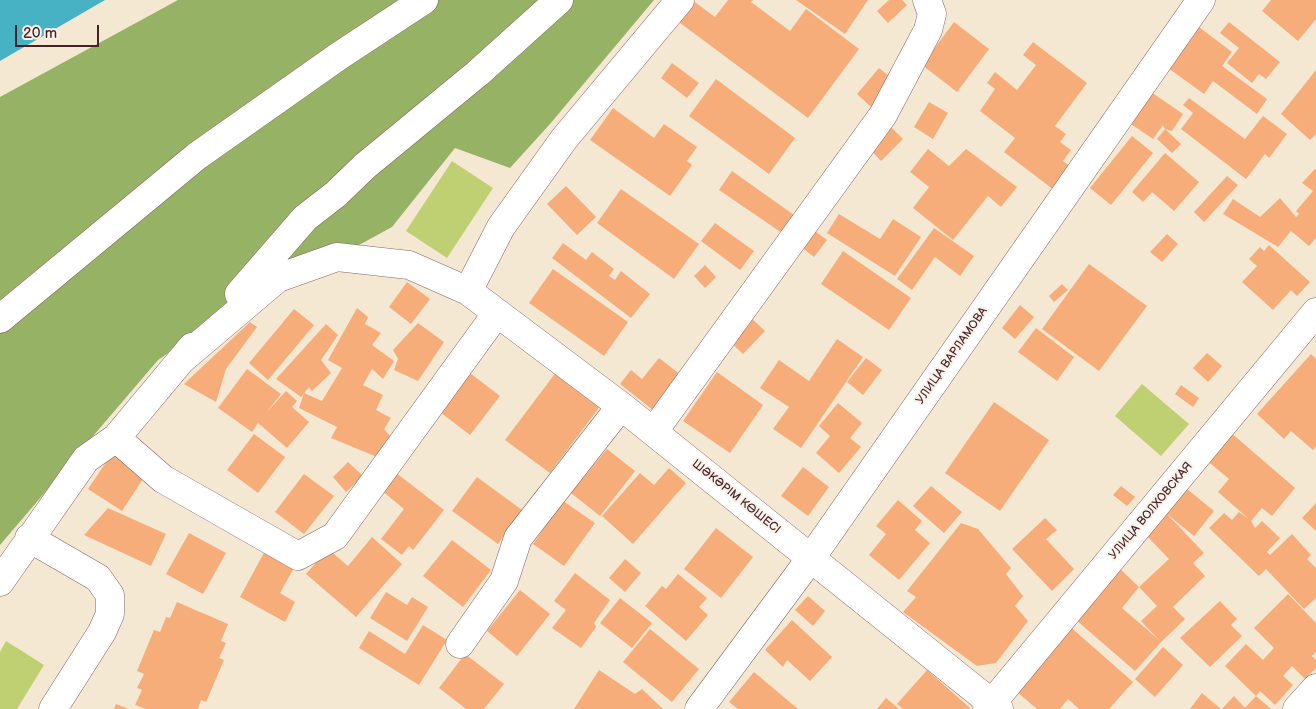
<!DOCTYPE html>
<meta charset="utf-8">
<style>
body{margin:0}
#map{position:relative;width:1316px;height:709px;overflow:hidden;background:#f4e8d3;font-family:"Balsamiq Sans",sans-serif}
canvas{display:block}
.scale{position:absolute;left:15px;top:25px;width:84px;height:22px;box-sizing:border-box;border:2px solid #4a1f2b;border-top:0;padding-left:6px;font-size:15px;line-height:18px;white-space:nowrap;color:#4a1f2b;-webkit-text-stroke:4px #f7f3e8;paint-order:stroke}
</style>
<div id="map">
<canvas width="1316" height="709"></canvas>
<div class="scale">20 m</div>
</div>
<script>
const g = document.querySelector('canvas').getContext('2d');
g.lineJoin = 'round';
function fill(path, color) {
  g.fillStyle = color;
  g.fill(path, 'evenodd');
}
function poly(rows) {
  const path = new Path2D();
  for (const r of rows) {
    path.moveTo(r[0], r[1]);
    for (let i = 2; i < r.length; i += 2) path.lineTo(r[i], r[i + 1]);
  }
  return path;
}
function stroke(path, color, width, dash) {
  g.strokeStyle = color;
  g.lineWidth = width;
  g.lineCap = dash ? 'butt' : 'round';
  g.setLineDash(dash || []);
  g.stroke(path);
}
function drawText(font, color, halo, rows, align = 'center') {
  g.font = font + ' "Balsamiq Sans",sans-serif';
  g.lineWidth = 4;
  g.setLineDash([]);
  g.textBaseline = 'middle';
  g.strokeStyle = halo;
  g.fillStyle = color;
  for (const [text, x, y, turn = 0] of rows) {
    g.save();
    g.translate(x, y);
    g.rotate((+turn || 0) * Math.PI / 180);
    g.textAlign = isNaN(turn) ? turn : align;
    if (halo) g.strokeText(text, 0, 0);
    g.fillText(text, 0, 0);
    g.restore();
  }
}
fill(poly([
 [452,161,493,188,447,258,406,231],
 [1142,384,1189,424,1161,456,1115,416],
 [6,641,44,665,17,709,0,709,0,652]
]), '#bed072');
fill(poly([
 [178,0,654,0,550,124,510,168,455,148,392,227,337,257,278,278,158,360,0,545,0,97]
]), '#96b264');
fill(poly([
 [0,0,105,0,0,61]
]), '#46b2c3');
fill(poly([
 [692,0,715,17,728,0,753,0,751,2,790,31,806,9,859,49,808,118,672,17],
 [796,0,868,0,845,34],
 [889,0,902,0,907,5,888,23,877,11],
 [1271,0,1316,0,1316,19,1298,41,1262,11],
 [954,22,989,49,957,92,922,65],
 [1229,22,1280,62,1266,79,1259,74,1252,83,1227,63,1239,48,1220,33],
 [1199,27,1232,52,1222,66,1267,99,1257,114,1213,81,1204,94,1168,68],
 [1033,42,1087,83,1055,126,1066,134,1060,142,1071,150,1063,161,1071,167,1054,190,1004,152,1015,138,980,111,995,89,987,83,995,72,1017,90,1036,65,1023,55],
 [672,63,699,83,687,98,661,78],
 [879,68,895,81,872,108,857,94],
 [1316,70,1316,134,1310,140,1281,114],
 [716,79,795,138,769,174,689,116],
 [1151,92,1183,114,1172,131,1165,129,1181,144,1172,153,1157,139,1165,129,1163,125,1153,139,1131,124],
 [1189,98,1245,139,1263,116,1287,134,1269,158,1265,154,1246,179,1181,129,1193,113,1183,105],
 [929,102,948,113,933,139,914,127],
 [613,108,654,138,664,124,697,147,687,161,692,165,670,196,590,140],
 [889,125,903,139,881,161,867,146],
 [1132,136,1153,153,1111,205,1090,188],
 [928,149,949,166,966,149,1017,187,1001,207,988,196,953,240,913,208,929,187,910,172],
 [1165,153,1199,182,1174,211,1152,192,1143,202,1132,192],
 [1315,169,1316,170,1316,238,1309,246,1291,231,1278,247,1223,214,1233,199,1260,217,1280,198,1296,217,1299,214,1296,211,1313,191,1302,183],
 [732,171,794,215,782,233,719,190],
 [1227,176,1238,185,1204,222,1194,212],
 [566,186,596,217,577,235,547,204],
 [621,189,699,244,674,279,597,223],
 [839,214,880,239,893,219,921,237,895,276,827,233],
 [715,223,754,251,740,270,701,241],
 [808,226,827,240,814,257,796,243],
 [934,228,974,256,960,276,935,257,912,290,897,279],
 [1167,234,1178,244,1162,262,1150,252],
 [563,243,586,260,592,252,614,269,609,276,615,280,621,271,650,294,631,318,552,258],
 [1269,245,1310,282,1297,296,1291,290,1273,310,1242,282,1257,266,1249,259,1260,247,1264,251],
 [843,251,911,298,889,330,821,284],
 [1089,264,1147,306,1099,371,1042,329],
 [705,265,716,277,705,288,694,276],
 [553,269,628,322,604,356,529,303],
 [407,282,430,299,411,324,389,307],
 [1062,284,1068,290,1054,302,1049,296],
 [1020,305,1034,317,1015,339,1002,328],
 [357,308,368,317,365,324,381,333,372,345,394,361,383,379,372,369,363,385,383,395,376,410,391,418,384,429,393,439,382,459,331,438,337,427,299,408,304,393,322,401,342,368,328,360],
 [294,309,314,325,268,380,249,363],
 [748,315,765,331,743,354,726,338],
 [250,322,257,327,226,369,216,402,184,384],
 [418,323,444,342,418,381,394,370,398,359,393,350],
 [326,324,338,335,321,360,331,373,312,391,309,387,301,397,276,379],
 [1036,328,1074,357,1057,381,1018,352],
 [837,339,863,357,801,448,773,429,789,407,760,388,779,360,809,381],
 [1207,353,1222,366,1208,382,1193,368],
 [1311,354,1316,359,1316,447,1313,450,1291,431,1284,439,1257,414],
 [659,358,681,375,653,410,620,384,631,370,642,379],
 [866,358,882,370,863,395,847,382],
 [462,367,500,396,470,435,432,406],
 [247,369,281,394,266,413,286,391,297,401,292,407,309,422,287,448,258,423,252,432,218,408],
 [557,371,601,405,550,473,505,440],
 [717,372,763,405,730,453,683,421],
 [1181,385,1199,398,1193,407,1175,394],
 [994,402,1049,440,1000,511,945,473],
 [838,403,862,423,850,438,861,447,839,473,816,453,830,436,819,426],
 [1229,431,1295,488,1272,516,1262,508,1251,521,1255,528,1262,521,1280,538,1267,552,1270,555,1292,534,1311,555,1307,559,1316,568,1316,598,1304,609,1266,569,1259,576,1209,528,1224,513,1232,520,1239,512,1249,519,1218,492,1229,479,1205,459],
 [254,434,285,457,258,493,227,470],
 [607,449,635,471,600,516,571,493],
 [113,452,146,474,122,511,88,489],
 [348,462,363,476,346,492,333,477],
 [803,467,829,487,808,516,781,496],
 [669,468,686,483,633,544,602,516,640,473,654,485],
 [395,472,444,510,413,550,409,546,402,555,381,539,404,509,381,490],
 [304,474,334,496,304,534,275,512],
 [477,477,522,510,498,544,452,511],
 [931,486,962,512,944,533,913,506],
 [1121,486,1135,497,1127,506,1113,495],
 [1187,489,1214,511,1194,536,1167,514,1204,553,1193,563,1205,576,1173,607,1185,619,1161,642,1135,671,1076,620,1117,566,1139,587,1169,559,1145,534],
 [1139,587,1157,606,1141,621,1159,640,1122,608],
 [898,500,922,521,915,530,930,543,899,580,869,555,886,534,876,526],
 [563,501,595,523,564,566,533,544],
 [1316,503,1316,531,1302,518],
 [108,508,166,534,151,566,84,535],
 [1045,518,1057,530,1046,539,1074,569,1052,591,1012,549],
 [961,523,978,529,1011,568,1006,574,1023,596,1015,606,1028,621,996,663,977,666,903,612,916,597,907,591],
 [716,528,753,557,721,598,684,569],
 [189,533,226,553,203,594,166,574],
 [372,537,402,564,356,617,306,574,328,549,348,566],
 [452,540,491,570,463,607,423,576],
 [266,549,295,566,280,593,295,602,285,622,240,597],
 [625,559,641,573,625,592,609,578],
 [575,573,610,600,594,623,596,627,581,648,552,628,566,610,554,601],
 [678,574,707,598,699,607,708,615,686,641,645,606,662,586,666,589],
 [520,590,550,614,517,656,487,631],
 [386,592,407,605,412,597,428,607,407,641,370,618],
 [1288,594,1316,623,1316,652,1312,656,1316,660,1316,668,1305,679,1292,666,1283,676,1293,685,1275,705,1260,691,1256,696,1271,709,1222,709,1234,696,1245,708,1256,696,1225,666,1246,644,1263,660,1274,648,1254,628],
 [808,596,825,611,813,626,795,610],
 [620,598,652,623,632,648,600,623],
 [1220,601,1237,619,1231,625,1242,636,1210,667,1180,638],
 [177,602,228,624,221,641,226,643,219,658,224,660,206,702,201,700,198,709,146,709,135,705,142,690,137,688,144,674,137,671,154,630,160,632,166,617,170,618],
 [792,620,832,657,810,681,787,660,783,667,765,650],
 [1066,623,1133,682,1109,709,1079,709,1068,699,1060,709,1037,709,1011,687],
 [423,625,447,640,419,685,359,648,369,631,405,654],
 [650,629,699,669,672,702,623,662],
 [1163,647,1183,665,1155,697,1135,679],
 [465,654,504,684,484,709,466,709,439,688],
 [599,670,635,694,642,689,663,709,574,709],
 [927,670,970,708,969,709,903,709,897,704],
 [754,672,798,709,738,709,729,702],
 [1202,693,1221,709,1190,709],
 [886,698,899,709,877,709],
 [116,704,129,709,114,709]
]), '#f6ad7a');
const minor = poly([
 [468,291,501,227,564,139,680,0],
 [239,294,305,218,336,194,365,166,478,73,559,0],
 [0,319,197,156,339,56,424,0],
 [180,361,278,278,337,257,409,265,468,291,621,406,999,709],
 [654,431,883,115,928,30,932,14,927,0],
 [116,438,163,479,298,556,335,536,497,313],
 [29,538,98,578,110,595,110,614,102,632,53,709],
 [0,582,86,459,116,438,192,347],
 [460,644,504,581,518,538,621,406],
 [699,709,811,558,1201,0],
 [987,709,1316,312],
 [1297,709,1316,688]
]);
stroke(minor, '#866566', 29);
stroke(minor, '#fff', 28);
drawText('12px', '#4a1f2b', '#f7f3e8', [
 ["УЛИЦА ВАРЛАМОВА",952,356,-55],
 ["ШӘКӘРІМ КӨШЕСІ",736,497,39],
 ["УЛИЦА ВОЛХОВСКАЯ",1151,511,-50]
]);
</script>
